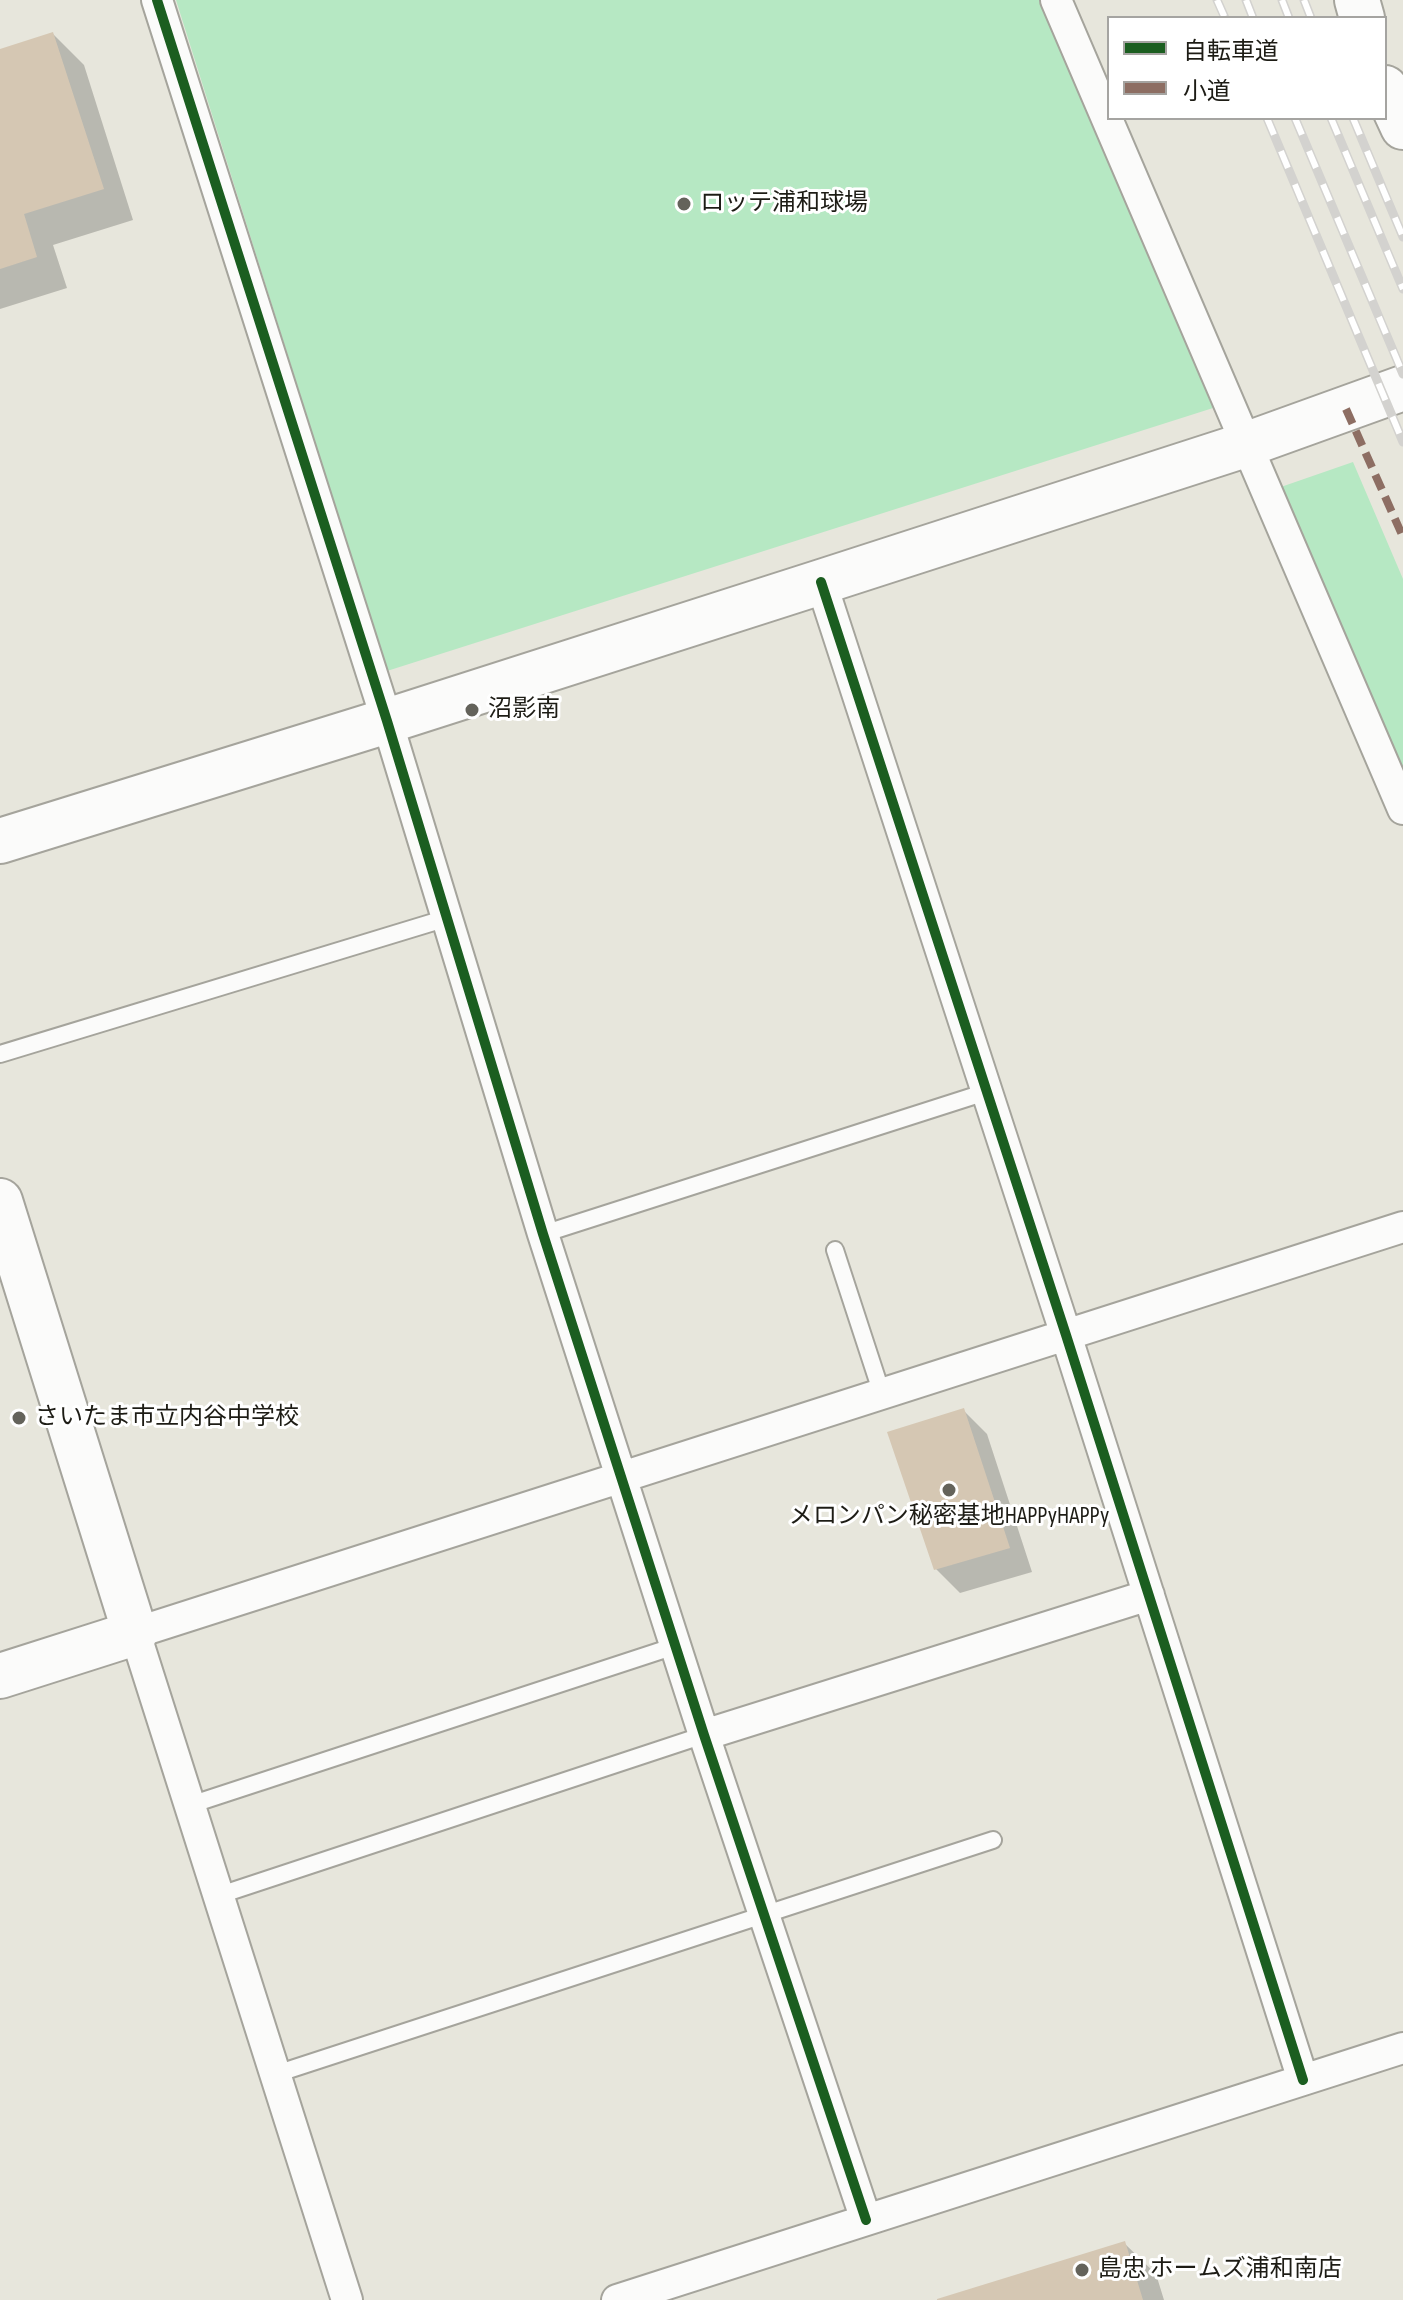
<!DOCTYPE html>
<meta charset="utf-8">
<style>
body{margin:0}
#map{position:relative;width:1403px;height:2300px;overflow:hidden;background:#e7e6dc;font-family:"Sofia Sans Condensed","Noto Sans JP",sans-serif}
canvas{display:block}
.legend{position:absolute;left:1107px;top:16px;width:280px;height:104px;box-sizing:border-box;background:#fff;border:2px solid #a5a4a1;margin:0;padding:10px 14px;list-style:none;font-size:24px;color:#1d1c15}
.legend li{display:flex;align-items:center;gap:16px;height:40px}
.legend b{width:40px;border:2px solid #a5a4a1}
</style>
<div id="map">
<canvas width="1403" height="2300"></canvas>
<ul class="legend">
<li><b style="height:10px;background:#1b5e20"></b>自転車道</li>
<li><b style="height:10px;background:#8d6e63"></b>小道</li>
</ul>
</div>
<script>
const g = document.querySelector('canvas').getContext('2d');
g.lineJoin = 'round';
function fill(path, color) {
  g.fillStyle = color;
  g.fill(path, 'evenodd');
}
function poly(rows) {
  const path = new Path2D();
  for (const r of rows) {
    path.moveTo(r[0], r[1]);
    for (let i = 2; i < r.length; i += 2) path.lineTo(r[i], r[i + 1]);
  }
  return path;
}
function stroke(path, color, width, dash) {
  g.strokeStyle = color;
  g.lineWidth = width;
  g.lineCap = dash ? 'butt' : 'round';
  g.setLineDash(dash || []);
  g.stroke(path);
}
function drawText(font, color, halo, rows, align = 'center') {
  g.font = font + ' "Sofia Sans Condensed","Noto Sans JP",sans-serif';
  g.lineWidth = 6;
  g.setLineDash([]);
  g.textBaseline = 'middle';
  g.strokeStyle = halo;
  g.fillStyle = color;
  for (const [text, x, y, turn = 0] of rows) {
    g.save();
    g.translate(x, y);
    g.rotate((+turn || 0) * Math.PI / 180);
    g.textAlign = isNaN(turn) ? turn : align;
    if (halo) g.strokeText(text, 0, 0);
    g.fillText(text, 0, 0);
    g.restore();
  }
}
fill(poly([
 [176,0,1041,0,1213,408,387,671],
 [1353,462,1403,579,1403,773,1278,488]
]), '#b6e8c3');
fill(poly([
 [53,34,84,65,133,220,53,245,67,288,0,309,0,51],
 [963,1410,987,1434,1032,1572,960,1593,936,1569],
 [1124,2243,1156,2274,1164,2300,942,2300]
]), '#0003');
fill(poly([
 [53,32,104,189,24,214,37,257,0,269,0,49],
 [964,1408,1010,1548,934,1570,887,1432],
 [1125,2241,1143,2300,937,2300,937,2299]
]), '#d5c7b3');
const lane = poly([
 [0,1054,447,918],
 [543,1234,986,1092],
 [835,1250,882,1394],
 [190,1805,675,1646],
 [220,1895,704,1735],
 [276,2074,993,1840]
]);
const street = poly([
 [157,0,387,721,543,1234,704,1735,866,2220],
 [1056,0,1403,809],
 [821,582,1066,1335,1303,2080],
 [704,1735,1149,1595],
 [347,2300,135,1633,1403,1227],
 [617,2300,1403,2048]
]);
const secondary = poly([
 [1357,0,1362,18],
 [1385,88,1403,127],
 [0,841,387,721,821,582,1245,445,1403,388],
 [0,1201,135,1633,0,1676]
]);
stroke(lane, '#a5a49c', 20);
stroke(street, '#a5a49c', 34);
stroke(secondary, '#a5a49c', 48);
stroke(lane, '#fbfbfa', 16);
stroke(street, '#fbfbfa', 30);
stroke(secondary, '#fbfbfa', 44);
const rail = poly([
 [1217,0,1225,18],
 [1246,0,1253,18],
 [1282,0,1289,18],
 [1304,0,1311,18],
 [1267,118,1403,442],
 [1295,118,1403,374],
 [1331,118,1403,289],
 [1353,118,1403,237]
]);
stroke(rail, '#d3d2cf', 9);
stroke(rail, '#fff', 6, [18]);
stroke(poly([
 [1346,409,1403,537]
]), '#8d6e63', 8, [16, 8]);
stroke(poly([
 [157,0,387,721,543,1234,704,1735,866,2220],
 [821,582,1066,1335,1303,2080]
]), '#1b5e20', 10);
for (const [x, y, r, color] of [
 [684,204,8,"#64635b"],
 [472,710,8,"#64635b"],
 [19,1418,8,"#64635b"],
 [949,1490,8,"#64635b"],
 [1082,2270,8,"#64635b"]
]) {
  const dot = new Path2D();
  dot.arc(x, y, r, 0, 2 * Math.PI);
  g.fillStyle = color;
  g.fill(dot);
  stroke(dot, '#fff', 3);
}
drawText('24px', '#1d1c15', '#fff', [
 ["ロッテ浦和球場",700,204],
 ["沼影南",488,710],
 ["さいたま市立内谷中学校",35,1418],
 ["メロンパン秘密基地HAPPyHAPPy",949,1517,"center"],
 ["島忠 ホームズ浦和南店",1098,2270]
], 'left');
</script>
